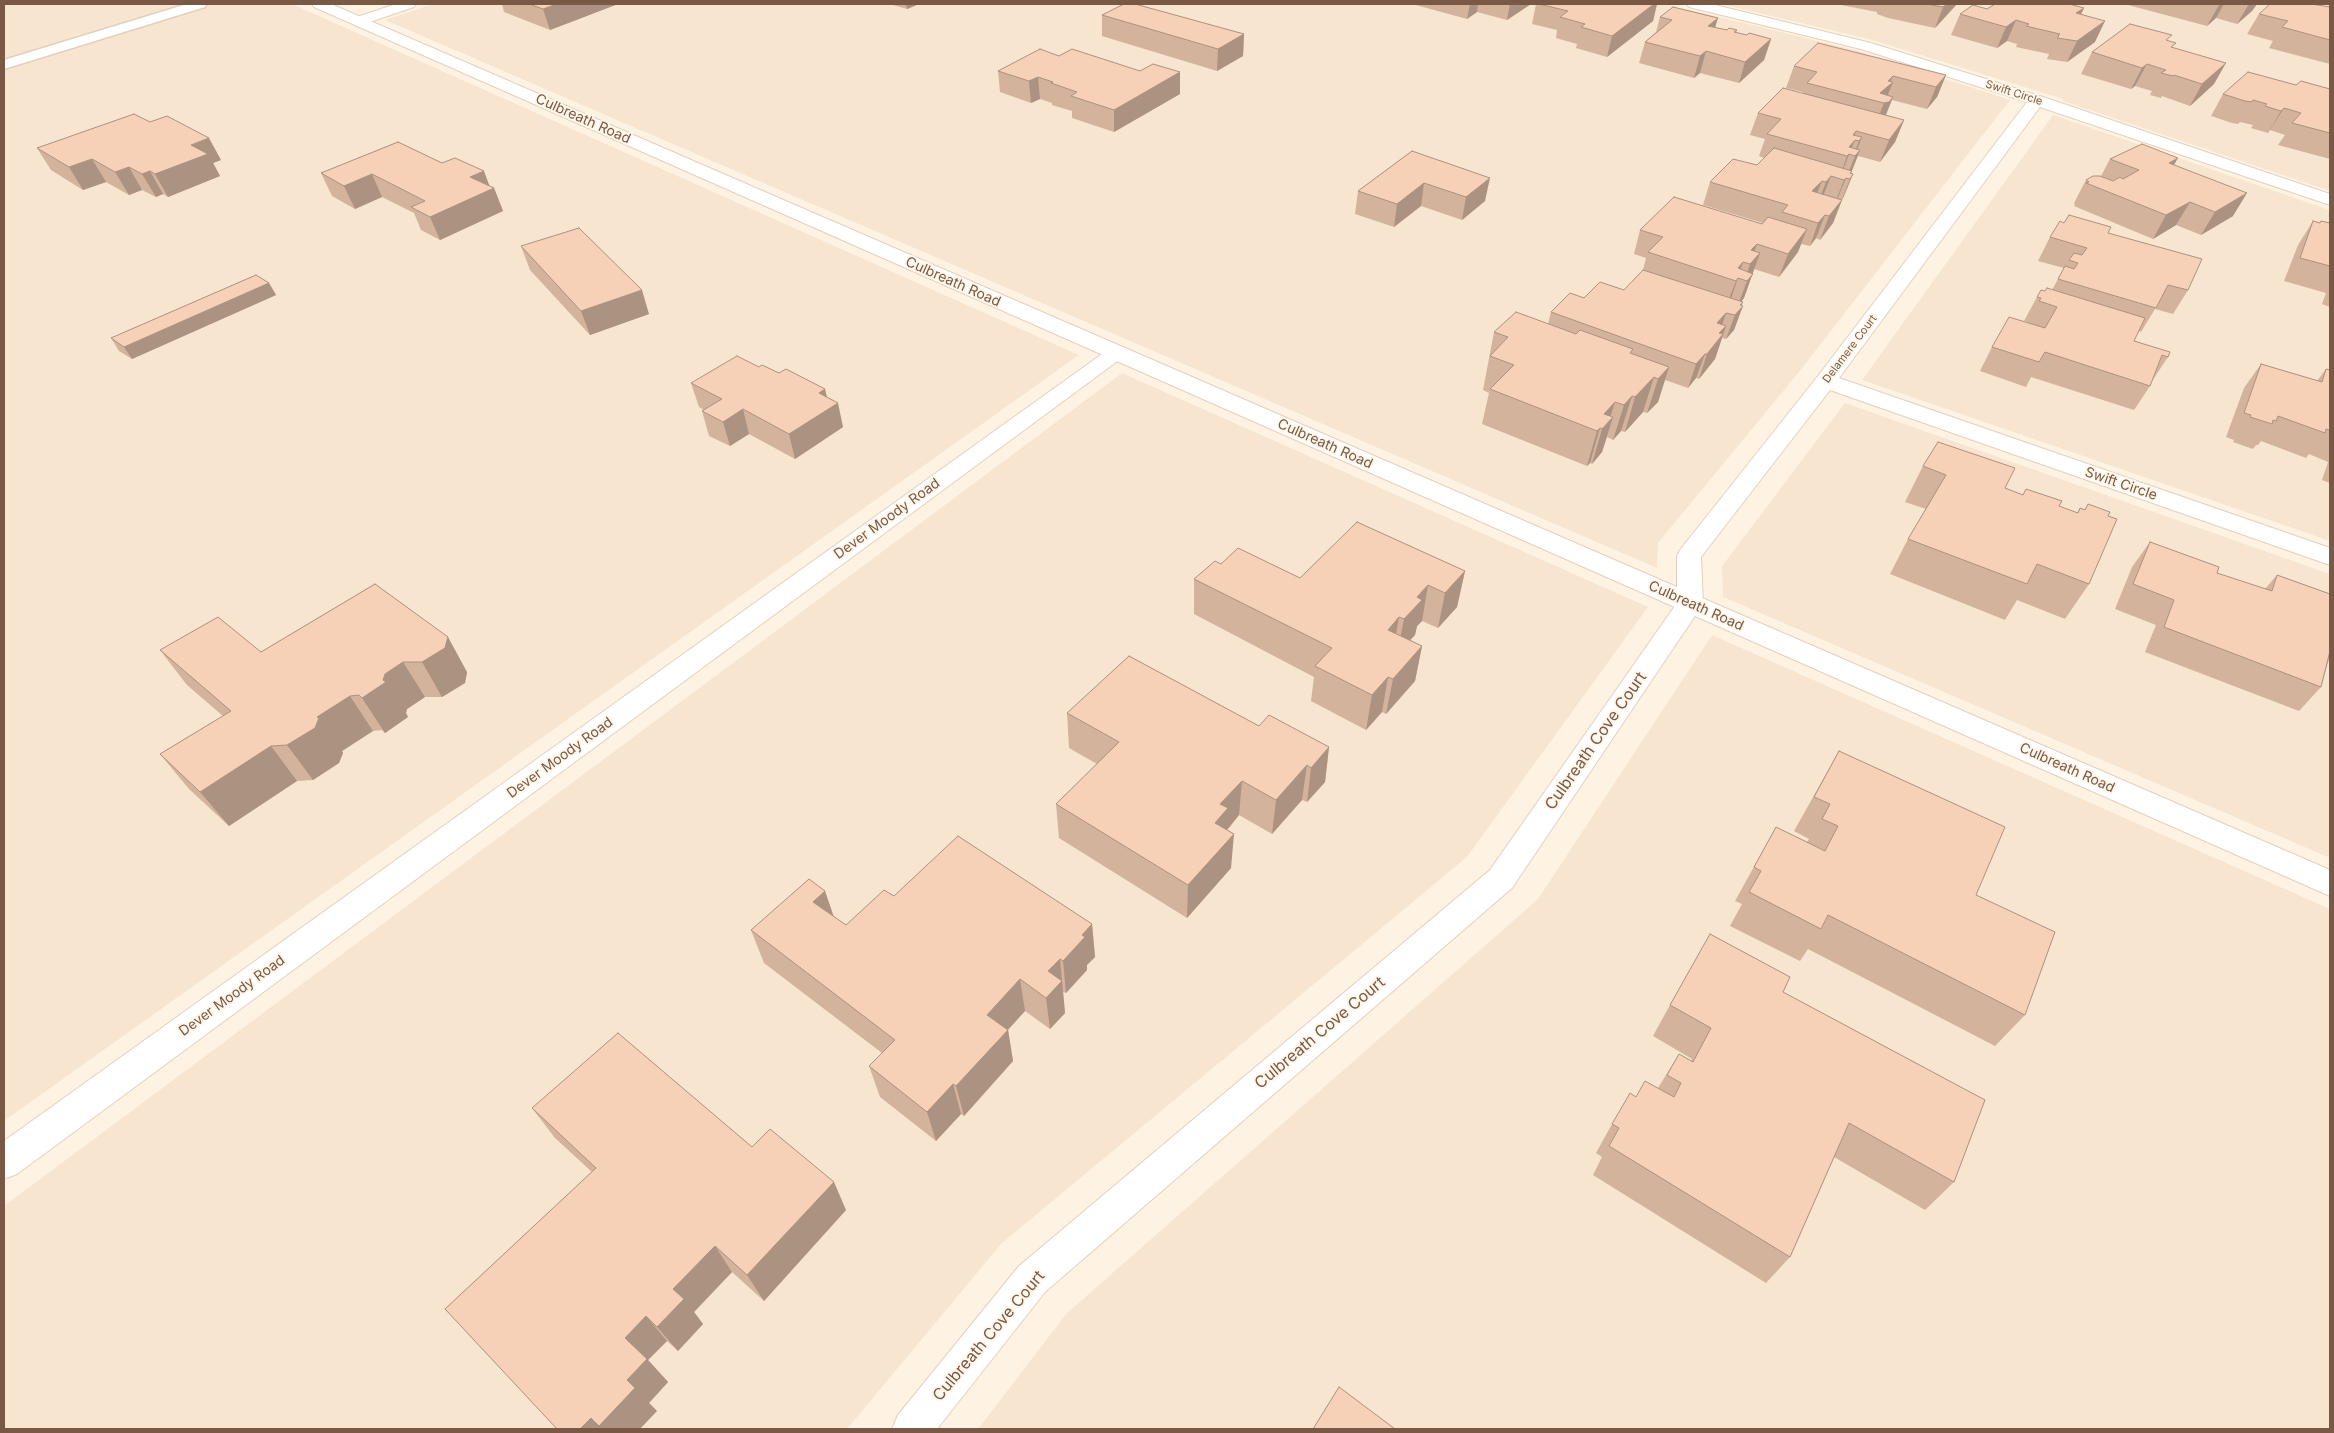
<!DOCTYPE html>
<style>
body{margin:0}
#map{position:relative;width:2334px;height:1433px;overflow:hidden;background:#fef3e2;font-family:Inter,sans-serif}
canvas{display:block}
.frame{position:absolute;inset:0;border:5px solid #795846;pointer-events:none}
</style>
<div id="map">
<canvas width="2334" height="1433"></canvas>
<div class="frame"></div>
</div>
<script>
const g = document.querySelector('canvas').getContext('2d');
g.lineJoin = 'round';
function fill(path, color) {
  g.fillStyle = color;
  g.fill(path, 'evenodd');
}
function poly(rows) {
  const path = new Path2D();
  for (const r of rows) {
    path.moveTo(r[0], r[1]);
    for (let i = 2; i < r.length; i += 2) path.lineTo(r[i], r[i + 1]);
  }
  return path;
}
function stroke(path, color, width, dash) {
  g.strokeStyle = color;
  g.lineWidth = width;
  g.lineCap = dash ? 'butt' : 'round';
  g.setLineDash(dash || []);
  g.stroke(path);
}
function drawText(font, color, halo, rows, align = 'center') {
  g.font = font + ' Inter,sans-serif';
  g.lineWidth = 4;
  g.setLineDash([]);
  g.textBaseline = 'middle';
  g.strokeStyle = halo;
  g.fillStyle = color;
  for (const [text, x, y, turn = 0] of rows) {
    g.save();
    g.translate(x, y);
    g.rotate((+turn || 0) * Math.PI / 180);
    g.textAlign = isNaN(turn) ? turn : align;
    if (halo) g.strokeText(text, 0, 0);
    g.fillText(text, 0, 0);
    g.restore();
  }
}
fill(poly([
 [4,4,292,4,1079,355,4,1121],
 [433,4,1666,4,1859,51,2010,100,1799,372,1658,543,1657,568,385,20],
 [1721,4,2330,4,2330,191,2063,101,2063,99,1872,40],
 [2053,115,2330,210,2330,541,1862,380],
 [1122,373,1648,607,1467,857,1001,1244,847,1429,4,1429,4,1206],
 [1845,403,2330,574,2330,858,1723,597,1722,566],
 [1712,635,2330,909,2330,1429,978,1429,1067,1313,1538,899]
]), '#f7e5d0');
const service = poly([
 [187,4,207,4,205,7,4,69,4,60,187,4]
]);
const minor = poly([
 [396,4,416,4,414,7,364,24,359,25,352,21,354,18,396,4],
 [1687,4,1711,4,1871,43,2043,97,2330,194,2330,205,2040,107,1839,378,2330,548,2330,565,1830,390,1701,557,1703,604,1512,888,1045,1292,937,1429,892,1429,898,1415,1019,1266,1490,870,1677,603,1677,556,1680,550,1818,376,2027,102,1861,49,1689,7,1687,4],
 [1116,347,1123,349,1126,353,1123,357,17,1174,4,1179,4,1141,1109,349,1116,347]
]);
const tertiary = poly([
 [312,4,331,4,2330,870,2330,896,314,7,312,4]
]);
stroke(service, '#e4cfbd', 3);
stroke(minor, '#e4cfbd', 2);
stroke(tertiary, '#e4cfbd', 2);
fill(service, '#fff');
fill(minor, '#fff');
fill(tertiary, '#fff');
fill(poly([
 [502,4,618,4,550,30,504,12],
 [890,4,919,4,907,9],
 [1412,4,1531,4,1507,20,1477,12,1467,19],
 [1536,4,1657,4,1653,21,1607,57,1576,48,1577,44,1556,38,1557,30,1532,24],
 [1842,4,1957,4,1935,28,1888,18,1877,14,1877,12,1841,5],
 [2129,4,2257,4,2252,11,2237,24,2216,18,2207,26,2128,5],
 [2330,7,2330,64,2269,48,2273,41,2247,34,2259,14],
 [2084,8,2081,14,2095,42,2067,62,2047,59,2049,54,2016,47,2017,44,2007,41,1997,48,1951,35,1960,14,1987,9],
 [1102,15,1244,34,1243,56,1217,71,1102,36],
 [1660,17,1727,30,1737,30,1736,33,1747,35,1771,39,1764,60,1739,83,1700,73,1694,78,1639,63,1645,42,1656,32],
 [2169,41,2173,48,2214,84,2190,106,2162,96,2161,98,2150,95,2152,91,2135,86,2131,89,2081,74,2092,52],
 [1059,56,1140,71,1180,72,1180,94,1114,132,1072,118,1072,111,1052,105,1052,103,1040,99,1031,103,1000,92,998,71],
 [1794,66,1946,75,1937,97,1927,109,1892,100,1886,115,1904,120,1895,142,1880,162,1858,156,1851,173,1853,174,1844,196,1842,200,1833,223,1820,240,1816,238,1810,246,1801,244,1798,252,1779,277,1754,269,1744,298,1741,302,1742,306,1734,330,1726,339,1722,338,1715,359,1699,379,1696,378,1688,388,1665,380,1658,402,1647,413,1643,412,1625,432,1621,431,1613,440,1607,437,1602,452,1592,464,1590,463,1587,466,1482,424,1489,393,1483,390,1494,332,1548,324,1551,312,1584,298,1624,290,1643,270,1646,258,1634,254,1640,230,1762,224,1763,223,1703,205,1710,182,1757,165,1764,158,1759,156,1765,139,1750,135,1758,113,1803,93,1803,92,1786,88],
 [2296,85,2330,89,2330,159,2278,145,2285,135,2270,130,2268,133,2251,128,2253,125,2240,122,2238,124,2232,123,2211,116,2223,94],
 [398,142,494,188,503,211,440,240,421,230,414,213,382,197,355,209,332,196,321,173],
 [37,148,221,160,213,163,220,176,168,197,163,194,156,197,142,190,129,195,106,182,83,190,51,170],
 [1412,151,1485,201,1462,220,1421,206,1394,227,1355,214,1358,191],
 [2110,159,2174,165,2233,216,2201,235,2176,225,2153,239,2074,206,2075,204,2074,203,2086,180,2101,176],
 [2313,221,2319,223,2321,221,2330,223,2330,307,2322,304,2326,293,2284,281,2298,245],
 [2108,233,2188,290,2173,314,2155,309,2141,332,2139,331,2134,341,2168,357,2152,381,2150,386,2134,410,2031,377,2026,387,1980,371,1992,347,2028,323,2028,322,2024,321,2037,297,2045,291,2052,290,2064,268,2038,261,2050,237],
 [521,246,649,314,590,335,530,270],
 [269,283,276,295,132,359,119,351,111,338],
 [2261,364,2317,381,2326,369,2330,370,2330,483,2322,480,2328,462,2309,454,2306,458,2261,441,2258,445,2256,445,2253,449,2233,442,2234,440,2226,437,2244,388],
 [759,367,825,389,827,397,843,427,795,459,749,434,730,446,709,436,702,411,704,410,699,407,691,383],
 [1923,466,2005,488,2023,495,2026,489,2059,506,2077,513,2080,508,2085,510,2088,504,2089,584,2065,619,2017,600,2005,620,1890,574,1908,539,1926,509,1905,502],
 [2150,542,2217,573,2265,589,2277,575,2330,594,2330,659,2328,662,2321,687,2299,711,2145,652,2156,625,2115,609,2132,567],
 [1465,571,1457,607,1438,628,1422,621,1417,626,1415,635,1410,640,1422,646,1415,681,1386,714,1382,712,1366,730,1311,701,1314,677,1194,614,1194,579,1300,578],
 [375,584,467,672,465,683,442,697,425,697,407,709,406,713,408,717,385,733,382,730,373,731,342,751,343,753,339,763,313,780,297,781,229,826,189,789,160,754,223,716,187,685,160,650,261,652],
 [1067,713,1259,726,1329,747,1325,782,1307,802,1302,800,1272,834,1239,815,1227,830,1231,868,1187,918,1059,838,1056,804,1097,764,1069,748],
 [1839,751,1976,895,2025,1015,1995,1046,1808,949,1800,961,1730,926,1742,904,1735,901,1776,827,1807,842,1809,839,1794,831],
 [825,891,834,917,846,925,894,896,1092,924,1095,957,1087,965,1087,970,1066,993,1063,992,1065,1013,1050,1029,1025,1011,1008,1030,1013,1061,964,1116,961,1114,936,1141,880,1097,869,1066,882,1053,764,963,751,930],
 [1783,992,1954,1182,1925,1210,1834,1157,1790,1257,1766,1283,1593,1175,1602,1157,1596,1153,1612,1124,1636,1097,1658,1088,1679,1054,1691,1061,1692,1059,1653,1036,1670,1005],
 [532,1108,752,1147,846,1210,764,1301,732,1272,694,1312,703,1324,678,1351,667,1341,648,1360,668,1382,649,1403,657,1411,445,1309,592,1172,555,1138]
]), '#d4b39d');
fill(poly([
 [557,4,618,4,550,30,543,9],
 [906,4,919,4,907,9],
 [1470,4,1478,4,1477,12,1467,19],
 [1510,4,1531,4,1507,20],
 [1654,4,1657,4,1653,21,1607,57,1612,36],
 [1947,4,1957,4,1935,28,1943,7],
 [2220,4,2224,4,2216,18,2207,26,2219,5],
 [2249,4,2257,4,2252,11,2237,24],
 [2084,8,2074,28,2076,13],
 [1718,18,1712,38,1708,26],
 [2016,20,2007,41,1997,48,2006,27],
 [2105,21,2095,42,2067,62,2077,41],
 [1244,34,1243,56,1217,71,1218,49],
 [1771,39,1764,60,1739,83,1745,62],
 [1706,51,1700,73,1694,78,1700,56],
 [2226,63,2214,84,2190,106,2202,84],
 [2147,64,2135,86,2131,89,2142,68],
 [1180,72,1180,94,1114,132,1114,110],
 [1946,75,1937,97,1927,109,1936,87],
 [1893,76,1889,85,1893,82,1885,102,1893,97,1884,119,1875,125,1884,103,1880,102,1880,93],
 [1038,77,1040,99,1031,103,1029,81],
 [2284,108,2270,130,2268,133,2281,111],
 [1904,120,1895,142,1880,162,1889,140],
 [1856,131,1851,145,1855,140,1840,177,1839,179,1847,156,1846,155,1844,157,1853,135],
 [1862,137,1855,155,1860,150,1849,178,1849,175,1846,179,1855,156,1853,156,1859,141],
 [209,138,221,160,213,163,220,176,168,197,155,174,191,145],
 [2178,158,2165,181,2169,163],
 [92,159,106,182,83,190,69,167],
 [129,167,142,190,129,195,115,172],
 [150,171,163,194,156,197,142,174],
 [484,171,491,190,494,188,503,211,440,240,430,217,470,177],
 [372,174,382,197,355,209,344,186],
 [1853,174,1844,196,1841,202,1850,179],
 [1831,176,1822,199,1817,205,1826,182],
 [1490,178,1485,201,1462,220,1466,197],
 [1846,178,1837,200,1835,203,1844,180],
 [1822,181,1813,203,1812,191],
 [1424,183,1421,206,1394,227,1397,204],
 [2247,193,2233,216,2201,235,2215,212],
 [1842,200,1833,223,1820,240,1829,216],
 [2190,202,2176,225,2153,239,2166,215],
 [1825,215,1816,238,1810,246,1818,223],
 [1807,229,1798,252,1779,277,1788,254],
 [1757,244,1750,264,1751,250],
 [1760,253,1744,298,1738,305,1747,281,1745,280,1750,264],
 [1743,262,1730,302,1727,304,1736,281,1738,268],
 [269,283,276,295,132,359,124,347],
 [642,290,649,314,590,335,581,311],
 [1743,302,1741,308,1743,306,1734,330,1726,339,1735,315],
 [1726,313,1718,337,1717,323],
 [1726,326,1715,359,1699,379,1707,354,1719,333],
 [1705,354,1696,378,1688,388,1696,364],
 [1669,367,1658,402,1647,413,1658,379],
 [1654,377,1643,412,1625,432,1635,397],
 [825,389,829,408,838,403,843,427,795,459,789,434,819,393],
 [1632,396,1621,431,1613,440,1624,405],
 [1615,402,1609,421,1613,417,1602,452,1592,464,1602,429,1600,428,1590,463,1587,466,1597,431,1604,414],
 [743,409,749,434,730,446,723,422],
 [1465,571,1457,607,1438,628,1445,593],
 [1428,585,1422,621,1417,626,1415,635,1397,654,1404,619,1417,597],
 [1399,617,1393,652,1388,630],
 [448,637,467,672,465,683,442,697,422,662],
 [1422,646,1415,681,1386,714,1393,679],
 [403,662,425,697,407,709,406,713,408,717,385,733,362,698,383,680,385,674],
 [1388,677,1382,712,1366,730,1372,695],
 [350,696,373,731,342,751,343,753,339,763,313,780,287,745,317,717],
 [271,746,297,781,229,826,200,792],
 [1329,747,1325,782,1307,802,1311,768],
 [1307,765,1302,800,1272,834,1276,800],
 [1242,781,1239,815,1227,830,1234,834,1231,868,1187,918,1188,885,1215,823,1220,804],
 [825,891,836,924,813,902],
 [1092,924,1095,957,1087,965,1087,970,1066,993,1063,961,1082,935],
 [1060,959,1065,1013,1050,1029,1046,998,1048,971],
 [1020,979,1025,1011,993,1046,987,1015],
 [1008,1030,1013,1061,964,1116,956,1086],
 [953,1084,961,1114,936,1141,927,1112],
 [834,1182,846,1210,764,1301,747,1275],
 [715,1246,732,1272,694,1312,703,1324,678,1351,657,1327,673,1289],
 [646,1316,667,1341,648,1360,668,1382,649,1403,657,1411,640,1429,580,1429,627,1380,625,1338]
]), '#ac9280');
const building = poly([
 [529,4,557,4,543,9,529,4],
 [1124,4,1135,4,1244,34,1218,49,1102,15,1124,4],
 [1539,4,1654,4,1612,36,1581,27,1585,24,1560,17,1568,11,1539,4],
 [1926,4,1947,4,1943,7,1926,4],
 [1995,4,2069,4,2084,8,2076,13,2105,21,2077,41,2057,38,2059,36,2058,35,2060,34,2026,26,2029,24,2016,20,2006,27,1960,14,1973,5,1987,9,1995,4],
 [2270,4,2311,4,2330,7,2330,40,2282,27,2288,21,2259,14,2270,4],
 [1673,7,1718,18,1708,26,1727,30,1729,28,1737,30,1734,32,1747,35,1749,33,1771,39,1745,62,1706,51,1700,56,1645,42,1672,20,1660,17,1673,7],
 [2130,24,2172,35,2166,40,2176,43,2171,47,2226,63,2202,84,2174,75,2173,76,2161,73,2166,70,2147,64,2142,68,2092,52,2130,24],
 [1818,43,1946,75,1936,87,1893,76,1888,81,1893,82,1880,93,1893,97,1889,102,1884,103,1807,83,1817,72,1794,66,1818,43],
 [1040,49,1059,56,1072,49,1140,71,1153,64,1180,72,1114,110,1071,96,1077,92,1051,83,1053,82,1038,77,1029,81,998,71,1040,49],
 [2248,72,2296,85,2301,81,2330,89,2330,133,2292,123,2301,113,2284,108,2281,111,2265,106,2267,104,2253,100,2252,102,2245,101,2223,94,2248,72],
 [1783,88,1904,120,1889,140,1856,131,1853,135,1862,137,1859,141,1855,140,1849,147,1860,150,1855,156,1849,154,1847,156,1767,134,1781,119,1758,113,1783,88],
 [134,114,150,122,167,116,209,138,191,145,208,154,155,174,150,171,142,174,129,167,115,172,92,159,69,167,37,148,134,114],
 [398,142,442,163,455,158,484,171,470,177,494,188,430,217,411,207,425,201,372,174,344,186,321,173,398,142],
 [2142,144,2178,158,2169,163,2247,193,2215,212,2190,202,2166,215,2086,183,2089,182,2086,180,2093,176,2100,176,2113,181,2120,177,2123,179,2139,170,2110,159,2142,144],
 [1774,148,1852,171,1850,173,1853,174,1850,179,1846,178,1844,180,1831,176,1826,182,1822,181,1812,191,1842,200,1829,216,1825,215,1818,223,1782,212,1788,205,1710,182,1733,159,1757,165,1774,148],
 [1412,151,1490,178,1466,197,1424,183,1397,204,1358,191,1412,151],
 [1674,197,1762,224,1768,217,1807,229,1788,254,1757,244,1751,250,1760,253,1750,264,1743,262,1738,268,1753,274,1747,281,1738,278,1736,281,1648,252,1663,237,1640,230,1674,197],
 [2069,215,2111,227,2108,233,2202,259,2188,290,2168,285,2156,308,2058,279,2065,266,2074,269,2078,263,2069,260,2074,253,2082,255,2087,248,2050,237,2060,221,2064,223,2069,215],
 [2313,221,2320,223,2321,221,2330,223,2330,266,2300,258,2313,221],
 [579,228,642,290,581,311,521,246,579,228],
 [1643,270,1743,302,1740,305,1743,306,1735,315,1726,313,1717,323,1726,326,1719,333,1723,334,1707,354,1705,354,1696,364,1551,312,1570,293,1584,298,1600,282,1624,290,1643,270],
 [256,275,269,283,124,347,111,338,256,275],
 [2047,288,2145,318,2134,341,2170,352,2168,357,2162,355,2150,386,2045,352,2039,362,1992,347,2009,317,2045,328,2057,307,2039,301,2041,298,2037,297,2041,290,2045,291,2047,288],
 [1516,312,1576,334,1580,330,1633,349,1630,353,1669,367,1658,379,1654,377,1635,397,1632,396,1624,405,1615,402,1604,414,1613,417,1602,429,1600,428,1597,431,1490,389,1514,365,1490,356,1508,337,1494,332,1516,312],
 [737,356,759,367,762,365,779,373,786,369,825,389,819,393,838,403,789,434,743,409,723,422,702,411,722,399,691,383,737,356],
 [2261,364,2322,382,2326,369,2330,370,2330,430,2326,429,2325,433,2278,416,2276,421,2273,420,2272,424,2250,417,2251,415,2244,413,2261,364],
 [1938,442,2015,468,2005,488,2023,495,2026,489,2062,501,2059,506,2078,513,2080,508,2085,510,2088,504,2110,512,2108,516,2117,519,2089,584,2037,564,2027,584,1908,539,1946,475,1923,466,1938,442],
 [1357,522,1465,571,1445,593,1428,585,1417,597,1422,600,1404,619,1399,617,1388,630,1422,646,1393,679,1388,677,1372,695,1315,666,1332,648,1194,579,1215,561,1221,564,1238,548,1300,578,1357,522],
 [2150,542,2219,567,2217,573,2272,591,2277,575,2330,594,2330,651,2321,687,2164,627,2174,600,2133,584,2150,542],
 [375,584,448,637,445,648,422,662,403,662,385,674,383,680,386,682,362,698,359,695,350,696,317,717,319,718,315,728,287,745,271,746,200,792,160,754,231,711,160,650,218,617,261,652,375,584],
 [1129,656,1259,726,1269,715,1329,747,1311,768,1307,765,1276,800,1242,781,1220,804,1228,808,1215,823,1234,834,1188,885,1056,804,1119,742,1067,713,1129,656],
 [1839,751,2005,827,1976,895,2055,932,2025,1015,1828,915,1821,929,1749,892,1761,871,1754,867,1776,827,1825,851,1838,826,1822,819,1830,804,1814,797,1839,751],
 [958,836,1092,924,1082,935,1085,937,1063,961,1060,959,1048,971,1062,981,1046,998,1020,979,987,1015,1008,1030,956,1086,953,1084,927,1112,869,1066,895,1040,751,930,809,879,825,891,813,902,846,925,884,890,894,896,958,836],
 [1710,934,1790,977,1783,992,1985,1100,1954,1182,1849,1123,1790,1257,1609,1146,1619,1128,1612,1124,1630,1093,1636,1097,1645,1081,1674,1097,1681,1083,1667,1075,1679,1054,1693,1062,1711,1028,1670,1005,1710,934],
 [618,1033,752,1147,770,1129,834,1182,747,1275,715,1246,673,1289,684,1299,657,1327,646,1316,625,1338,647,1359,627,1380,635,1388,599,1426,591,1418,580,1429,557,1429,445,1309,596,1168,532,1108,618,1033],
 [1339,1387,1395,1429,1313,1429,1339,1387]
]);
fill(building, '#f6d0b7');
stroke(building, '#ac9280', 1);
drawText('11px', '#795846', '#fff7ea', [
 ["Swift Circle",2014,93,18],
 ["Delamere Court",1850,349,-53]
]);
drawText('14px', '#795846', '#fff7ea', [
 ["Culbreath Road",583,119,24],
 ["Culbreath Road",953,282,24],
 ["Culbreath Road",1325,444,24],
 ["Swift Circle",2121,484,19],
 ["Dever Moody Road",887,519,-36],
 ["Culbreath Road",1696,606,24],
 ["Dever Moody Road",560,758,-36],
 ["Culbreath Road",2067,768,24],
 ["Dever Moody Road",232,996,-36]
]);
drawText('16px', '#795846', '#fff7ea', [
 ["Culbreath Cove Court",1596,741,-55],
 ["Culbreath Cove Court",1320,1033,-40],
 ["Culbreath Cove Court",989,1336,-50]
]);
</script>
